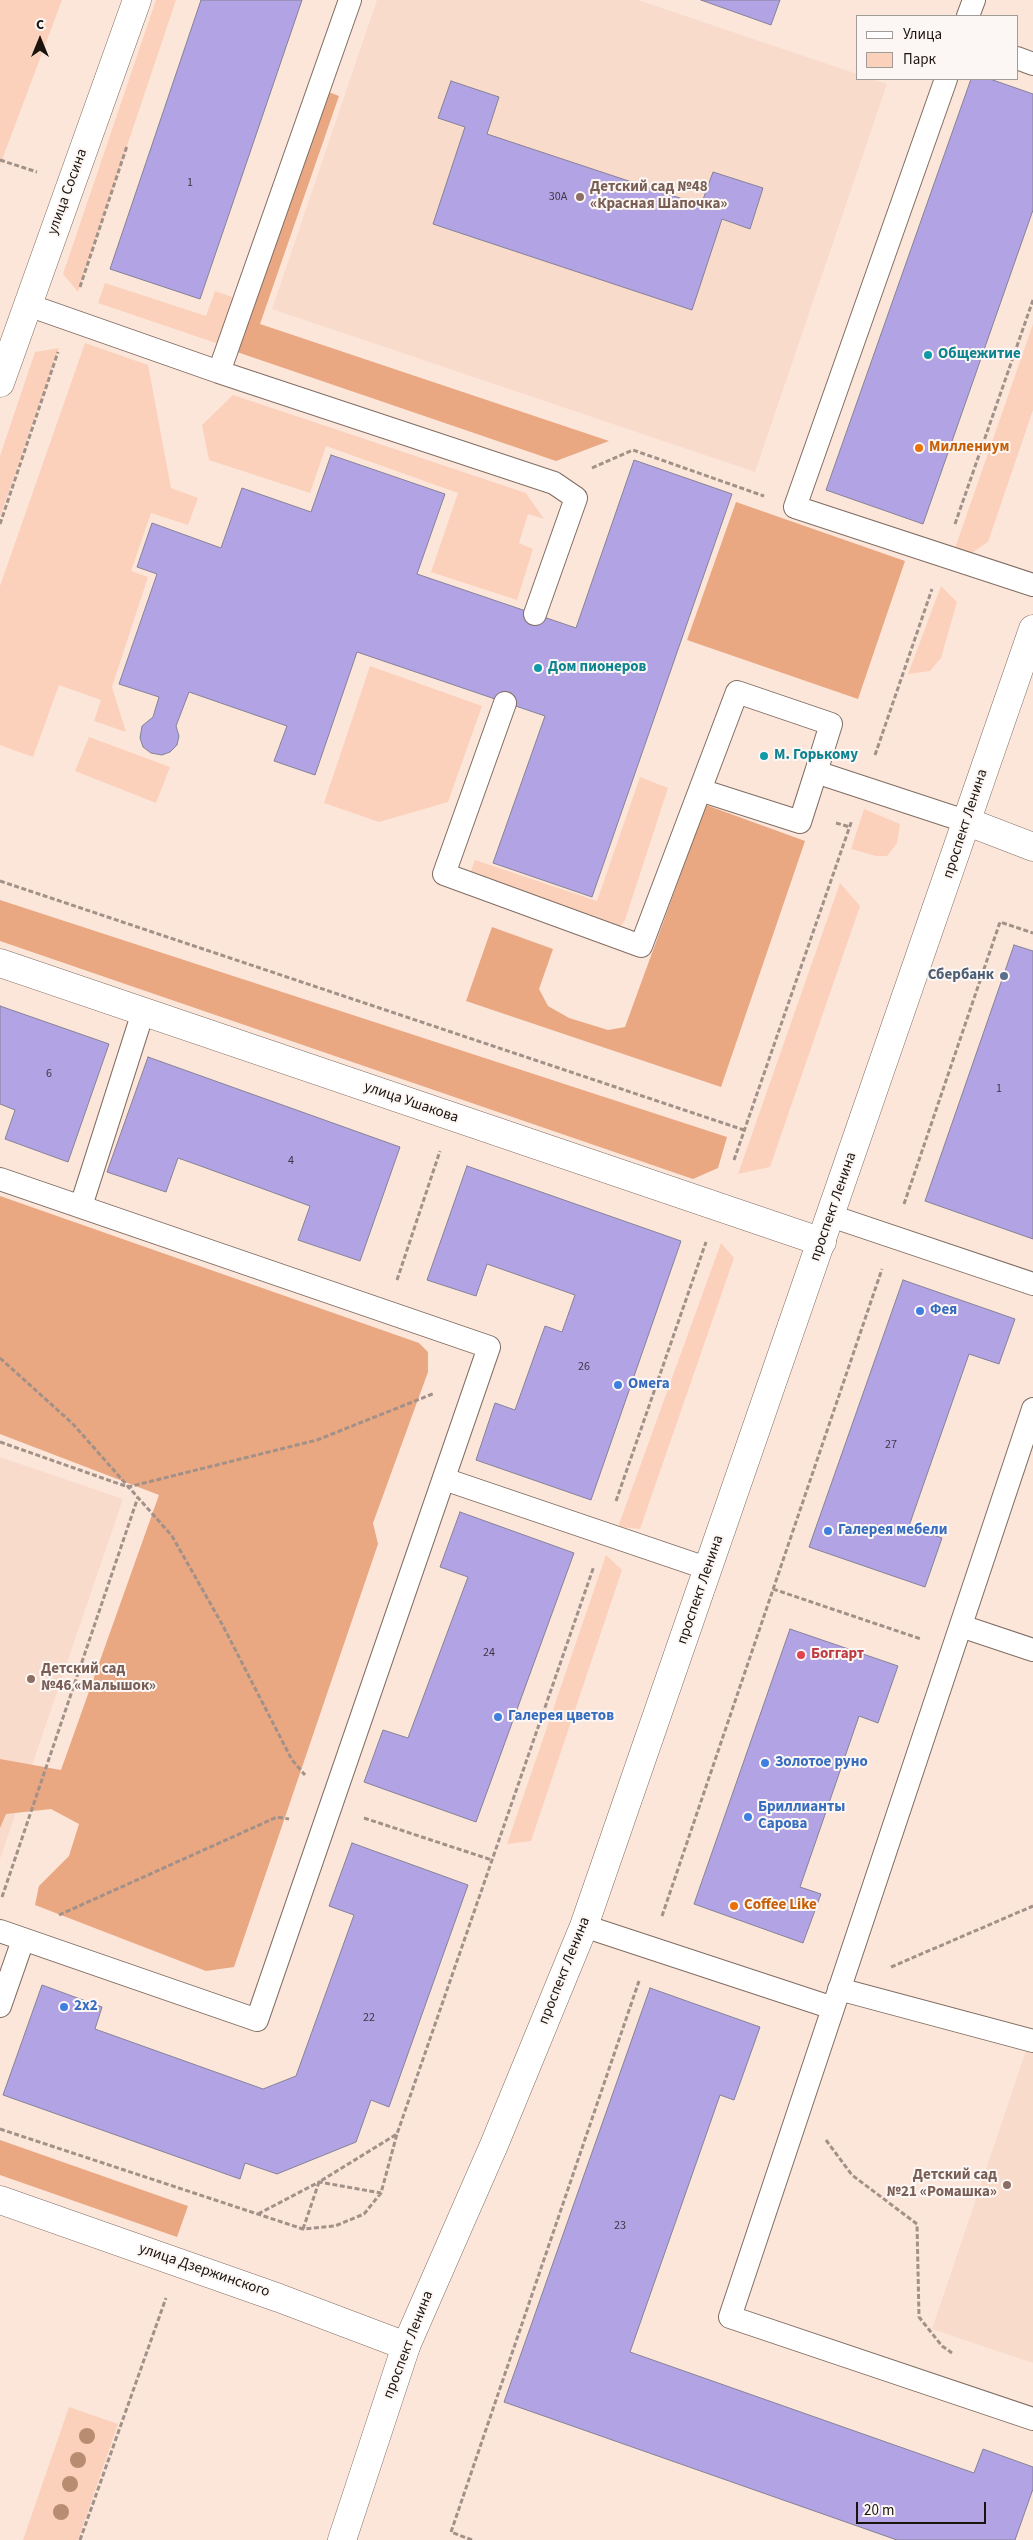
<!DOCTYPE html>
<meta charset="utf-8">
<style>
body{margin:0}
#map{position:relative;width:1033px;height:2540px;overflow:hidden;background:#fce6da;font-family:"Source Sans 3",sans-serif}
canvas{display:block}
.legend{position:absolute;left:856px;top:15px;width:162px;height:65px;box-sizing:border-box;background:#fcf7f5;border:1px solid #a29c99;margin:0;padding:6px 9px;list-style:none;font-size:15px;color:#1a130e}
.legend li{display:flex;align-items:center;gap:10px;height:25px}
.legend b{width:25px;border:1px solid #a29c99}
.north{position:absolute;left:15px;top:15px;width:50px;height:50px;-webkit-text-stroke:4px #fcf7f5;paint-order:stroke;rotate:0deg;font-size:14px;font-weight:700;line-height:20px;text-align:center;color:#1a130e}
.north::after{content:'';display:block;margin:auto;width:18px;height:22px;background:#1a130e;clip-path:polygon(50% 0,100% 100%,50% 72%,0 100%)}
.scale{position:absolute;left:856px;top:2502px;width:130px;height:22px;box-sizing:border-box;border:2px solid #1a130e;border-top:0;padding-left:6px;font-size:15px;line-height:18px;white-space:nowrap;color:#1a130e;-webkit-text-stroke:4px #fcf7f5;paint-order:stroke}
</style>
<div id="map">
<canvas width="1033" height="2540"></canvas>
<ul class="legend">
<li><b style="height:6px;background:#fff"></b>Улица</li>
<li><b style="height:14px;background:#fbd1bb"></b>Парк</li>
</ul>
<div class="north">С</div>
<div class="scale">20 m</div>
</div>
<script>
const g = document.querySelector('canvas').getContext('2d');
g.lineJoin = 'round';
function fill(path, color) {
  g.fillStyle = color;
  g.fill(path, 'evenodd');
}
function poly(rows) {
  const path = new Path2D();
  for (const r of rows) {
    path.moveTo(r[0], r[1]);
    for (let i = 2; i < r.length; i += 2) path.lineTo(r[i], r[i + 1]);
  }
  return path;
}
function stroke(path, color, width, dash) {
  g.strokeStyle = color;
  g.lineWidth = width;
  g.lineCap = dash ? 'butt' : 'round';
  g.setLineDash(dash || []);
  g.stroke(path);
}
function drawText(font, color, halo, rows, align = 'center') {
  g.font = font + ' "Source Sans 3",sans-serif';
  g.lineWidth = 4;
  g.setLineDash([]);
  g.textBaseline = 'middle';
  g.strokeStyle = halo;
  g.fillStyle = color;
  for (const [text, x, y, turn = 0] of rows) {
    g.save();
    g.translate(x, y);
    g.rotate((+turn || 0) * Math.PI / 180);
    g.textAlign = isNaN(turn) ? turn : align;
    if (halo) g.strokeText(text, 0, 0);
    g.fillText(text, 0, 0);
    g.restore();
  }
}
fill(poly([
 [377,0,638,0,857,74,857,79,871,79,887,84,755,472,272,309],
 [0,1457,123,1499,0,1859],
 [1033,2030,1033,2363,932,2329]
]), '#f9dbcb');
fill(poly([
 [0,0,62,0,0,165],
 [156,0,176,0,78,292,63,274],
 [105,283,206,316,215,291,235,298,219,344,98,303],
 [1033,324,1033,410,988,542,970,554,953,554],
 [85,343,148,365,171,488,198,498,188,525,151,513,131,571,148,577,112,687,126,732,94,721,101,700,59,685,33,757,0,745,0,586],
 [59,348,0,517,0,456,35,352],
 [233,395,526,493,544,519,528,514,519,543,533,549,517,600,431,572,458,493,326,446,310,493,209,460,202,425],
 [941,586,957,602,941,658,930,671,908,674],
 [370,666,482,706,448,802,379,822,324,803],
 [89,737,170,767,156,803,75,771],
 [640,777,668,788,625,920,620,927,469,876,475,860,597,901],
 [864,809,900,824,897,843,887,856,876,856,851,849],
 [840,883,860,906,770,1167,738,1174],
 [721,1243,734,1258,640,1529,618,1527],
 [606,1555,622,1570,531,1841,507,1844],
 [69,2407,118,2424,78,2540,23,2540]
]), '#fbd1bb');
fill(poly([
 [326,91,339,96,260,324,609,441,556,461,237,352],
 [736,502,905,561,858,699,687,640],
 [706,805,805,841,721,1087,466,1001,492,927,553,949,539,989,548,1006,569,1018,608,1030,625,1027],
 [0,900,727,1137,718,1168,693,1179,0,941],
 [0,1196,419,1343,428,1352,428,1372,373,1523,378,1544,234,1967,206,1971,35,1905,39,1886,69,1856,79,1824,51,1809,6,1814,0,1828,0,1759,61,1770,159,1495,0,1434],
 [0,2140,188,2206,177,2237,0,2175]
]), '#e9a782');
const building = poly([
 [201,0,302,0,200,299,110,269,201,0],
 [701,0,780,0,771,25,701,0],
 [971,79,990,79,1033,94,1033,210,923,524,826,490,971,79],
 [451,81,499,97,487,134,701,205,713,172,763,188,750,229,722,219,692,310,433,224,465,127,438,118,451,81],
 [331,455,445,494,417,574,576,628,634,460,732,494,592,897,493,863,545,716,357,652,315,775,274,761,287,726,189,692,176,726,179,736,177,745,170,752,162,755,151,753,143,747,140,738,142,726,153,717,159,697,119,684,157,574,137,567,152,523,221,548,242,488,311,512,331,455],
 [1014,945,1033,951,1033,1239,925,1201,1014,945],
 [0,1006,109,1044,68,1162,5,1139,15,1110,0,1104,0,1006],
 [148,1057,400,1147,360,1261,298,1240,310,1206,195,1164,178,1158,166,1192,107,1172,148,1057],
 [467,1166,681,1241,591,1500,476,1460,495,1403,515,1410,545,1326,562,1332,575,1295,487,1264,476,1296,427,1280,467,1166],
 [903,1280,1015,1319,999,1364,969,1354,909,1526,942,1538,925,1587,809,1547,903,1280],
 [460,1512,574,1553,476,1822,364,1782,383,1730,408,1738,468,1577,440,1567,460,1512],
 [790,1629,898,1666,878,1723,859,1716,800,1887,821,1894,803,1943,694,1904,790,1629],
 [352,1843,468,1885,389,2107,371,2100,356,2142,277,2174,245,2163,240,2179,3,2095,42,1985,102,2007,95,2029,263,2089,296,2076,354,1915,329,1906,352,1843],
 [650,1988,760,2027,734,2100,720,2095,630,2352,974,2473,983,2449,1033,2467,1033,2489,1015,2540,897,2540,504,2402,650,1988]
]);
fill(building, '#b1a3e4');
stroke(building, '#868296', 1);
const lane = poly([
 [968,16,974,0],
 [1017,58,1033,64],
 [946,79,795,507,1033,585],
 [28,305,219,372,350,0],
 [219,372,554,483,576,498,535,614],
 [505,703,444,874,641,946,737,692,831,724,816,772,968,822],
 [700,790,800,822,816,772],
 [0,1179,489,1347,257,2020,0,1931],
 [81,1206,143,1012],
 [831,1216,1033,1284],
 [1033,1409,730,2317,1033,2419],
 [444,1479,709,1569],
 [961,1626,1033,1650],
 [584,1926,833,2008],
 [839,1989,1033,2041],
 [0,2006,23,1940]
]);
const street = poly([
 [0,383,137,0],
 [968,822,1033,847],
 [0,963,822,1242],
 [0,2200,279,2298,406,2346]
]);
const secondary = poly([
 [342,2540,406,2346,494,2145,584,1926,1033,629]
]);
stroke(lane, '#806d62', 24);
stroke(street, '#806d62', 29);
stroke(secondary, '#806d62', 29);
stroke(poly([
 [0,160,37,172],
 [80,287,127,146],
 [592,468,633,450,764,496],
 [0,524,58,352],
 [955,524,1033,300],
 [875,755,932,589],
 [836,823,850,827],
 [0,881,744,1130],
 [734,1160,852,820],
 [904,1204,1000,922,1033,933],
 [397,1280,440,1151],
 [0,1358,72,1423,172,1536,222,1624,292,1760,305,1775],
 [0,1442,128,1487,317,1440,435,1393],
 [616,1501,706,1242],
 [773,1589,921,1639],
 [364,1818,492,1860],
 [2,1897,138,1497],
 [59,1915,277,1817,289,1819],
 [662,1916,882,1269],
 [891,1967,1033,1906],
 [0,2129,303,2229,335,2226,364,2214,381,2193,397,2134],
 [826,2140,852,2175,917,2224,919,2317,942,2346,952,2353],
 [258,2214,319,2182,381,2193],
 [303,2229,319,2182,397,2134,594,1566],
 [80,2540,166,2298],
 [472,2540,451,2532,639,1981]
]), '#a19188', 3, [5, 2.5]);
stroke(lane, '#fff', 22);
stroke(street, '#fff', 28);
stroke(secondary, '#fff', 28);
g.fillStyle = '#b78c70';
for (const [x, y] of [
 [87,2436],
 [78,2460],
 [70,2484],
 [61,2512]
]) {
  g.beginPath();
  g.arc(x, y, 8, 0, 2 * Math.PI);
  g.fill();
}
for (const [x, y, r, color] of [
 [580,197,5,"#8d6e63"],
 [928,355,5,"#0f9aa8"],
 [919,448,5,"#e8710a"],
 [538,668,5,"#0f9aa8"],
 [764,756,5,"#0f9aa8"],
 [1004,976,5,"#5c6f8a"],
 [920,1311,5,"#3f7fe0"],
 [618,1385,5,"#3f7fe0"],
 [828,1531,5,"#3f7fe0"],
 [801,1655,5,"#e0444e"],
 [31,1679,5,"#8d6e63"],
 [498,1717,5,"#3f7fe0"],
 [765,1763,5,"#3f7fe0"],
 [748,1817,5,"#3f7fe0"],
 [734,1906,5,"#e8710a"],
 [64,2007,5,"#3f7fe0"],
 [1007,2185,5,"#8d6e63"]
]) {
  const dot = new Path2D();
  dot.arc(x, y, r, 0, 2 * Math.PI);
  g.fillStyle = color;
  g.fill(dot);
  stroke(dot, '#fcf7f5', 2);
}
drawText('12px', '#403744', null, [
 ["1",190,183],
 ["30А",558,197],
 ["6",49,1074],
 ["1",999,1089],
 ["4",291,1161],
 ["26",584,1367],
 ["27",891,1445],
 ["24",489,1653],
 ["22",369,2018],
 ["23",620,2226]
]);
drawText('bold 15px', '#785e54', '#fcf7f5', [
 ["Детский сад №48",590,188],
 ["«Красная Шапочка»",590,205],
 ["Детский сад",41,1670],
 ["№46 «Малышок»",41,1687],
 ["Детский сад",997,2176,"right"],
 ["№21 «Ромашка»",997,2193,"right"]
], 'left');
drawText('15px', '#1a130e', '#fcf7f5', [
 ["улица Сосина",68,192,-70],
 ["проспект Ленина",966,824,-72],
 ["улица Ушакова",411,1103,19],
 ["проспект Ленина",834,1207,-71],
 ["проспект Ленина",701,1590,-71],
 ["проспект Ленина",565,1971,-68],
 ["улица Дзержинского",204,2271,19],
 ["проспект Ленина",409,2345,-69]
]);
drawText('bold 15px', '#0d838f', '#fcf7f5', [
 ["Общежитие",938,355],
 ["Дом пионеров",548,668],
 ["М. Горькому",774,756]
], 'left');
drawText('bold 15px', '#c56008', '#fcf7f5', [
 ["Миллениум",929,448],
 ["Coffee Like",744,1906]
], 'left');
drawText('bold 15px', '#4e5e75', '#fcf7f5', [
 ["Сбербанк",994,976]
], 'right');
drawText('bold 15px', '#366cbe', '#fcf7f5', [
 ["Фея",930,1311],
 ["Омега",628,1385],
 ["Галерея мебели",838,1531],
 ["Галерея цветов",508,1717],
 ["Золотое руно",775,1763],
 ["Бриллианты",758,1808],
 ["Сарова",758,1825],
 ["2x2",74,2007]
], 'left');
drawText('bold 15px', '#be3a42', '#fcf7f5', [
 ["Боггарт",811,1655]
], 'left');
</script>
